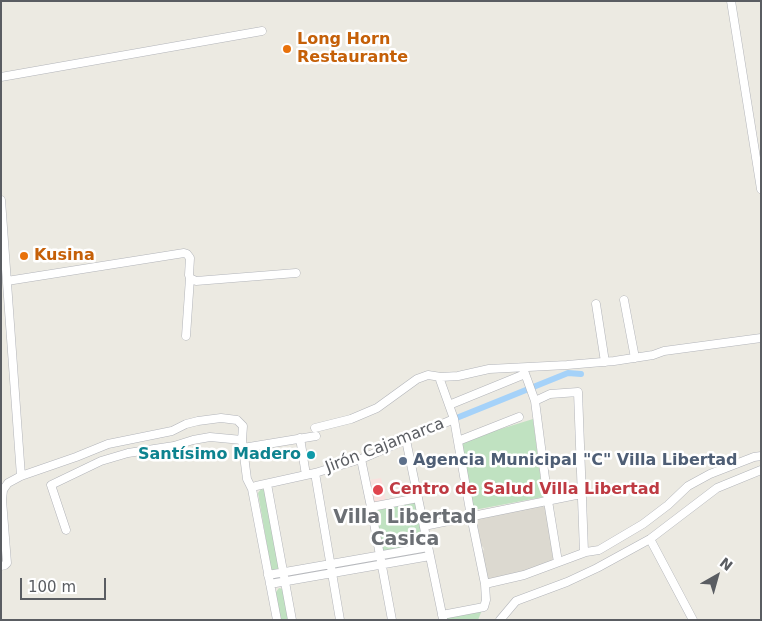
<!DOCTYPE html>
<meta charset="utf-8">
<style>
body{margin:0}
#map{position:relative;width:762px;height:621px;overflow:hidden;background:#eceae2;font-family:"DejaVu Sans",sans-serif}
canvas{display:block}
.frame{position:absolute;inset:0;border:2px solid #5a5d62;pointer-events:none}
.north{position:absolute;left:692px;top:551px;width:50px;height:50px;-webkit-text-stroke:4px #fff;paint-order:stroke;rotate:38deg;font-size:14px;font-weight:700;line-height:20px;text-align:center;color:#5a5d62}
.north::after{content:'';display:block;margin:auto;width:18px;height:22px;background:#5a5d62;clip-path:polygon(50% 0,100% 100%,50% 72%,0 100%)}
.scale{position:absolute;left:20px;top:578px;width:86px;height:22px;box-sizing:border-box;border:2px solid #5a5d62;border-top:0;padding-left:6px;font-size:15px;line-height:18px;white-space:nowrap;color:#5a5d62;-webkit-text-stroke:4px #fff;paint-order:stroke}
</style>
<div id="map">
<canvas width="762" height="621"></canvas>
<div class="frame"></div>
<div class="north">N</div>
<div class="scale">100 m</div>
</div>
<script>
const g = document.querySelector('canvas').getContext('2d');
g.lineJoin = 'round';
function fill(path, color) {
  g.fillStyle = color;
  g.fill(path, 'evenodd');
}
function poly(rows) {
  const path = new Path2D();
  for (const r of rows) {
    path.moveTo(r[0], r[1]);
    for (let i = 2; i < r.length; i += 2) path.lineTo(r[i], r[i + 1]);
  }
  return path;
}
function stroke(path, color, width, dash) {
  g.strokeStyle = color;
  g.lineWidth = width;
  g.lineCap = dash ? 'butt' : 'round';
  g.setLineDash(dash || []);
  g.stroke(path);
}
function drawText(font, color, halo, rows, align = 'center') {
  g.font = font + ' "DejaVu Sans",sans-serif';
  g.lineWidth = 5;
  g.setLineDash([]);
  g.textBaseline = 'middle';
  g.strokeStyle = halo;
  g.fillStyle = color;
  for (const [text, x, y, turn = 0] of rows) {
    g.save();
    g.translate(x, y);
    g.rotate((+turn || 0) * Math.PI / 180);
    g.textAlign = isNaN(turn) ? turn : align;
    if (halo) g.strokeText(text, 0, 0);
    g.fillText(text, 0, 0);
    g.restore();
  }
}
fill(poly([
 [542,506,546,508,553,558,552,561,529,571,490,580,487,578,482,551,484,550,483,547,481,546,477,521,479,518]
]), '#dcd9d0');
fill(poly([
 [381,478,386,500,374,503,369,480]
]), '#f9e1de');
fill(poly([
 [533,419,543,497,474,510,461,444,462,441],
 [261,489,265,490,279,569,278,570,273,571,271,569,258,493],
 [415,501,424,544,382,551,374,509],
 [279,588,283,589,289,620,280,620,276,597,276,592],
 [482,610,478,620,446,620,447,616]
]), '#c0e2c1');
stroke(poly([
 [454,419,568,373,581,374]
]), '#a5d2f9', 6);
const minor = poly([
 [731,1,761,189],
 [1,77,262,31],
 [1,200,21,476],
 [7,281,184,253,187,254,190,258,189,275,190,278,196,281,296,273],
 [624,300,635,358],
 [596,304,605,362],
 [186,336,190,278],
 [523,368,535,401,548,501,558,562],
 [439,377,454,419,471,516,485,584,486,600,484,607,442,615],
 [535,401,550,394,578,392,584,552],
 [449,405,525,374],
 [315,428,351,419,377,408,417,379,428,375,441,377,458,376,489,369,567,365,614,361,653,355,664,351,761,338],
 [300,438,306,475],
 [406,440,443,619],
 [458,441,519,417],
 [243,448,316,436],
 [361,459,371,507,392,620],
 [315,473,340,620],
 [267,484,292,620],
 [256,486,315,473,361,459,454,419],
 [371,507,418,498],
 [424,526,581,494],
 [66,530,51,485,101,461,128,453,174,446,193,440,210,437,242,440],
 [650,539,693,620],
 [1,566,5,565,7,563,2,500,3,490,8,483,21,476,76,457,108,444,172,431,186,424,198,421,221,418,237,420,243,426,242,440,247,479,252,489,277,620],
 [268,575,428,547],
 [270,584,430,556],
 [485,584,524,575,586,552,599,550,643,524,668,505,688,486,710,474,754,457,761,456],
 [500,620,516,601,567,582,597,568,650,539,717,488,761,470]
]);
stroke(minor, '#b2b4b9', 9);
stroke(minor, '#fff', 8);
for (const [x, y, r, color] of [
 [287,49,5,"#e8710a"],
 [24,256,5,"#e8710a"],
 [311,455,5,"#0f9aa8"],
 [403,461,5,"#5c6f8a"],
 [378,490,6,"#e0444e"]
]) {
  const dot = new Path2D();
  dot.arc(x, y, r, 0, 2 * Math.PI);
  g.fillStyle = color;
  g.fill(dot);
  stroke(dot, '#fff', 2);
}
drawText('bold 16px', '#c56008', '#fff', [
 ["Long Horn",297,40],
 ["Restaurante",297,58],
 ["Kusina",34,256]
], 'left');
drawText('16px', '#5a5d62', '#fff', [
 ["Jirón Cajamarca",385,446,-21]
]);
drawText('bold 16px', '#0d838f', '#fff', [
 ["Santísimo Madero",301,455]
], 'right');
drawText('bold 16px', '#4e5e75', '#fff', [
 ["Agencia Municipal \"C\" Villa Libertad",413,461]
], 'left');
drawText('bold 16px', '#be3a42', '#fff', [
 ["Centro de Salud Villa Libertad",389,490]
], 'left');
drawText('bold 19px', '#6b6f74', '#fff', [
 ["Villa Libertad",405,518],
 ["Casica",405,540]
]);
</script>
